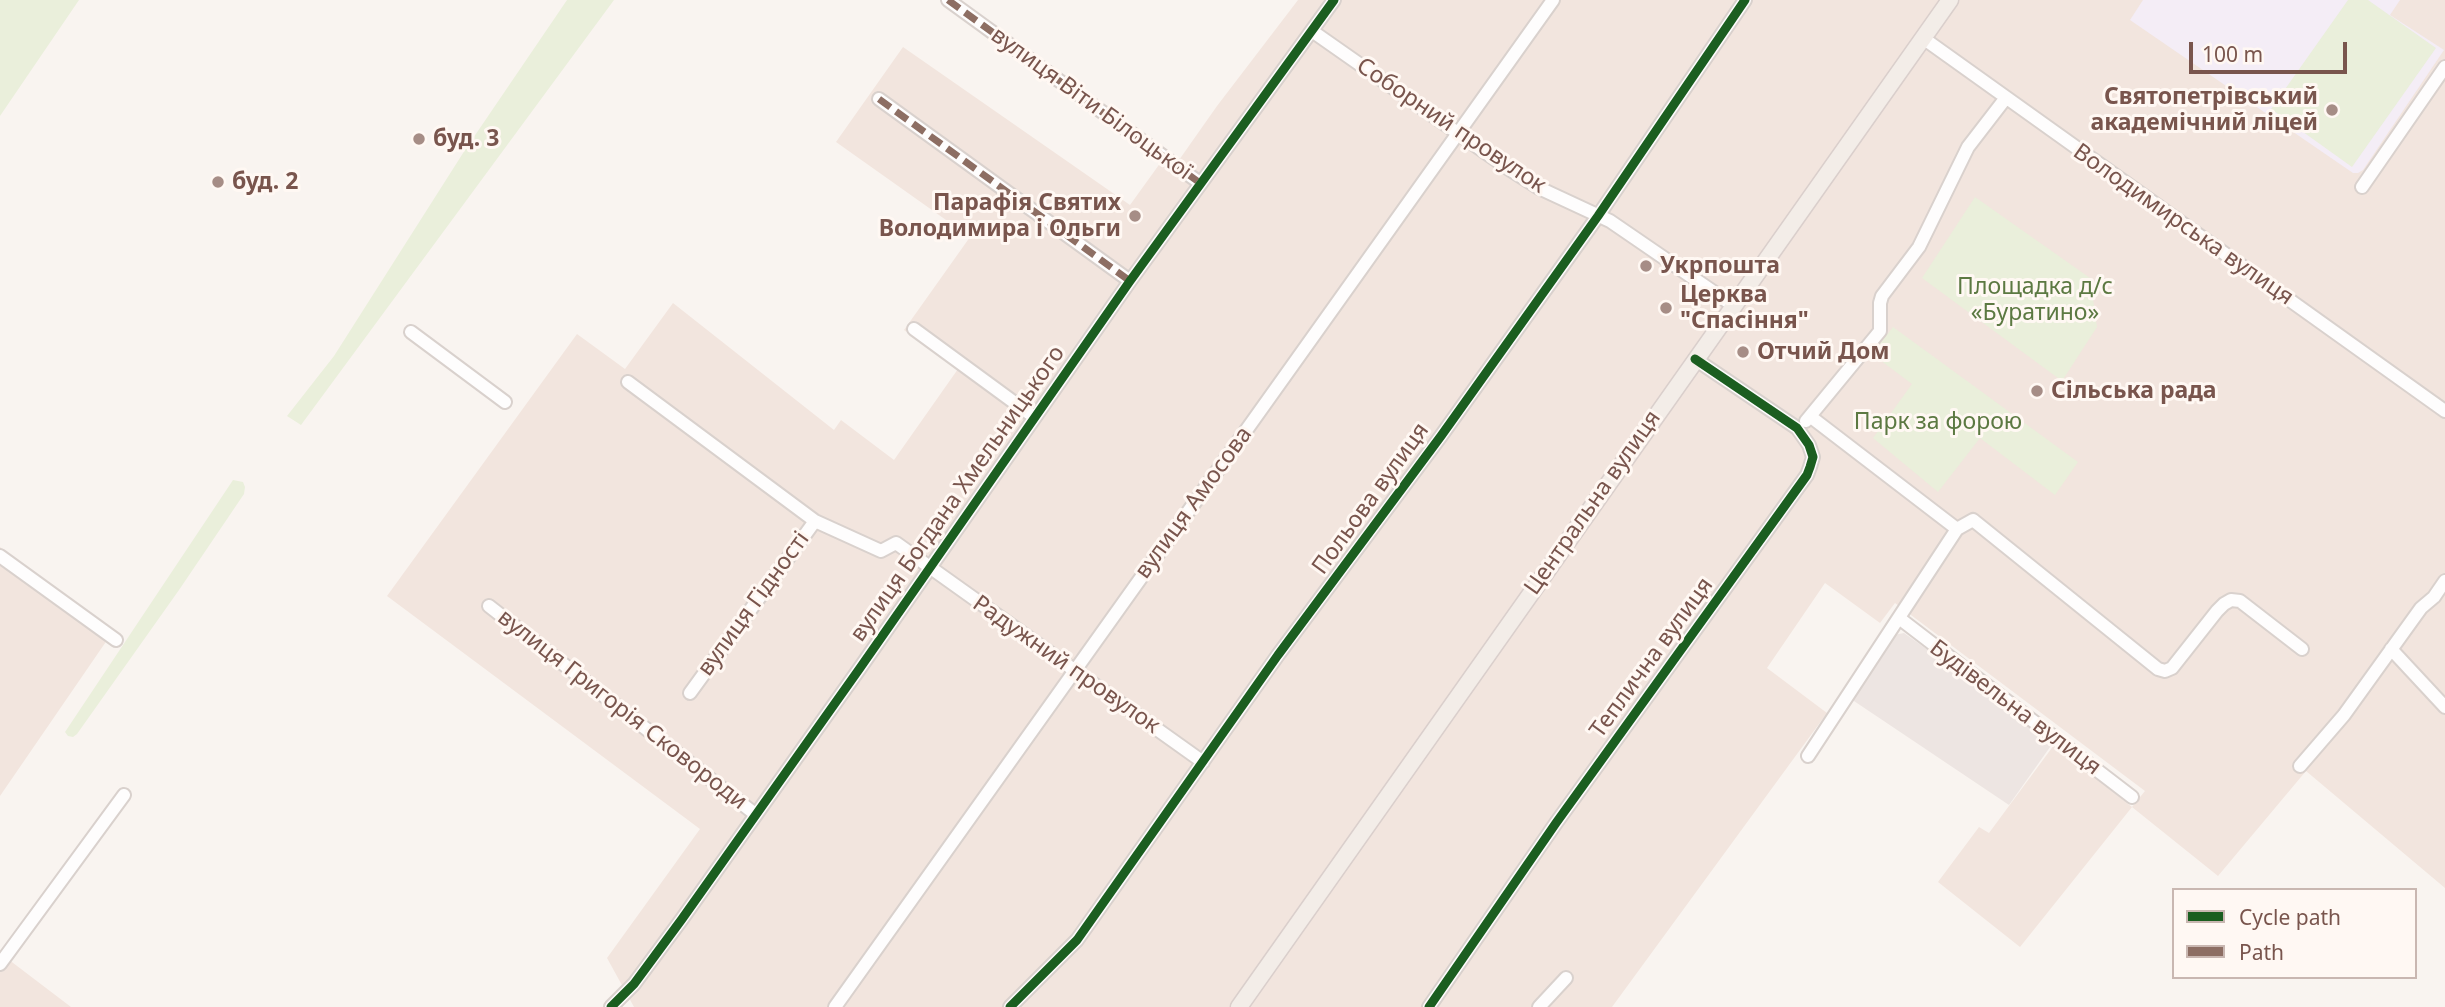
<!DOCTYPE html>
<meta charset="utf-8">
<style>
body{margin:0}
#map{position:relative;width:2445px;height:1007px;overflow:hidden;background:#f9f4f0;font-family:"Noto Sans",sans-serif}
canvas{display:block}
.legend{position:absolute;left:2172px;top:888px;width:245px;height:91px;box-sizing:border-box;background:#fff8f3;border:2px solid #c9b7b1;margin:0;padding:9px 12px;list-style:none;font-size:21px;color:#79554d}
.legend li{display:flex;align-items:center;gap:14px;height:35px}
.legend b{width:35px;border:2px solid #c9b7b1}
.scale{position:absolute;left:2189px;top:42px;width:158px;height:32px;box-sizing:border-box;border:4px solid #79554d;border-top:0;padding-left:9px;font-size:21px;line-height:24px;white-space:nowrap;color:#79554d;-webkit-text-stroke:5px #fff8f3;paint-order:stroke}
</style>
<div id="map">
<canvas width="2445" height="1007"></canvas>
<ul class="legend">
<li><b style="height:9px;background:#1b5e20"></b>Cycle path</li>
<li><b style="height:9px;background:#8d6e63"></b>Path</li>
</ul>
<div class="scale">100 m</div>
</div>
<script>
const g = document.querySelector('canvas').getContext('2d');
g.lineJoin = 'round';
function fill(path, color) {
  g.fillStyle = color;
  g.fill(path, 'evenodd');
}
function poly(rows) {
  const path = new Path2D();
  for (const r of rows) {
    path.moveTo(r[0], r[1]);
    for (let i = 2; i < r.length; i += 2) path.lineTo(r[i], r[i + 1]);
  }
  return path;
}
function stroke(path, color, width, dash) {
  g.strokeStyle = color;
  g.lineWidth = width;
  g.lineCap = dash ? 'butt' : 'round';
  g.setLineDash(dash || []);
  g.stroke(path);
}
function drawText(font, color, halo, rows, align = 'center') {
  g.font = font + ' "Noto Sans",sans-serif';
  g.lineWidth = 6;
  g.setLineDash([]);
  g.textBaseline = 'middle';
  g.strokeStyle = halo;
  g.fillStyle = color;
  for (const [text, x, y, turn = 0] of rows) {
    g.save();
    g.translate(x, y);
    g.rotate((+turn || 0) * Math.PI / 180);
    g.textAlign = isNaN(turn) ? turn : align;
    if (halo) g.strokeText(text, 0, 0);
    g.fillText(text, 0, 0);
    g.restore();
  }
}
fill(poly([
 [1298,0,2445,0,2445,888,2306,771,2218,876,2132,807,2020,947,1938,882,1979,827,1989,833,2054,745,2132,807,2145,791,1895,603,1880,623,1825,583,1767,668,1827,713,1612,1007,634,1007,607,958,700,829,387,596,577,334,625,369,673,303,834,430,841,420,894,460,958,369,904,330,970,237,836,142,903,47,1130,205,1161,162,1172,170,1217,106],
 [0,547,114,630,0,796],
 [0,953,71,1007,0,1007]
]), '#f2e5de');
fill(poly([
 [1904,633,2055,740,2009,805,1851,699,1889,636]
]), '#ede5e2');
fill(poly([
 [2143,0,2400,0,2390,15,2444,50,2363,170,2358,173,2353,173,2130,20]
]), '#f4edf6');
fill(poly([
 [0,0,79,0,0,116],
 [567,0,614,0,301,425,287,416,334,356,465,150],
 [2348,0,2368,0,2436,48,2352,167,2271,109],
 [1975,197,2090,278,2097,327,2062,381,1922,278],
 [1893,327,2078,462,2055,495,1980,438,1938,492,1873,438,1912,384,1872,354],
 [233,480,243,482,245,487,244,494,179,590,77,734,73,737,68,736,65,732]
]), '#eaefdb');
const minor = poly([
 [948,0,1200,183],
 [1312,31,1509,169,1539,188,1610,221,1734,306],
 [1923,38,2445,411],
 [879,99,1130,281],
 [2362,187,2445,67],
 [914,329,1034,417],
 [411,332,505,402],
 [628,382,815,521],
 [1806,421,1880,331,1880,303,1882,296,1919,247,1968,147,2005,99],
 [1957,529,1973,520,2158,669,2165,671,2172,668,2217,611,2224,604,2231,600,2240,601,2302,649],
 [0,556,116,640],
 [489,606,755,814],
 [1899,618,2132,797],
 [2391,649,2445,707],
 [690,693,815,521,881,551,896,543,1203,762],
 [1808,756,1957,529,1811,417],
 [2300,766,2344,715,2421,608,2434,597,2445,581],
 [0,964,124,795],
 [611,1007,634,984,682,919,860,668,1130,281,1334,0],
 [835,1007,1553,0],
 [1010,1007,1077,940,1278,655,1441,436,1598,216,1745,0],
 [1429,1007,1556,823,1807,475,1810,467,1813,457,1809,445,1797,428,1695,359],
 [1539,1007,1566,978]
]);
const major = poly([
 [1239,1007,1950,0]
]);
stroke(minor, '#d9d1cd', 16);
stroke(major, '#dacfcc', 19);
stroke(minor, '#fefdfd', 12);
stroke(major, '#f3ede8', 16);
stroke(poly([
 [948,0,1200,183],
 [879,99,1130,281]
]), '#8d6e63', 7, [14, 7]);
stroke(poly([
 [611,1007,634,984,682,919,860,668,1130,281,1334,0],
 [1010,1007,1077,940,1278,655,1441,436,1598,216,1745,0],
 [1429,1007,1556,823,1807,475,1810,467,1813,457,1809,445,1797,428,1695,359]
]), '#1b5e20', 9);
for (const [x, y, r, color] of [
 [2332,110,7,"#a68d86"],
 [419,139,7,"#a68d86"],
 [218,182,7,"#a68d86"],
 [1135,216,7,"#a68d86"],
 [1646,266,7,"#a68d86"],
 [1666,308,7,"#a68d86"],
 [1743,352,7,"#a68d86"],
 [2037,391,7,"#a68d86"]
]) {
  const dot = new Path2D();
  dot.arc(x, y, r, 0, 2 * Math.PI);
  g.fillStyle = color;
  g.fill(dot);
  stroke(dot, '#fff8f3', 2.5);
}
drawText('bold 23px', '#79554d', '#fff8f3', [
 ["Святопетрівський",2318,97,"right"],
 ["академічний ліцей",2318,123,"right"],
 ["буд. 3",433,139],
 ["буд. 2",232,182],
 ["Парафія Святих",1121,203,"right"],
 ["Володимира і Ольги",1121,229,"right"],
 ["Укрпошта",1660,266],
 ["Церква",1680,295],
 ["\"Спасіння\"",1680,321],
 ["Отчий Дом",1757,352],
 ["Сільська рада",2051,391]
], 'left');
drawText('23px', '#79554d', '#fff8f3', [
 ["вулиця Віти Білоцької",1091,104,36],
 ["Соборний провулок",1451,126,34],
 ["Володимирська вулиця",2183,225,35],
 ["вулиця Богдана Хмельницького",958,494,-55],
 ["Польова вулиця",1371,499,-54],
 ["вулиця Амосова",1194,503,-54],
 ["Центральна вулиця",1593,503,-55],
 ["вулиця Гідності",754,604,-54],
 ["Теплична вулиця",1652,658,-54],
 ["Радужний провулок",1066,665,35],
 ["Будівельна вулиця",2015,708,37],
 ["вулиця Григорія Сковороди",622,710,38]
]);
drawText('23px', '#5c7942', '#fff8f3', [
 ["Площадка д/с",2035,287],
 ["«Буратино»",2035,313],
 ["Парк за форою",1938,422]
]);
</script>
